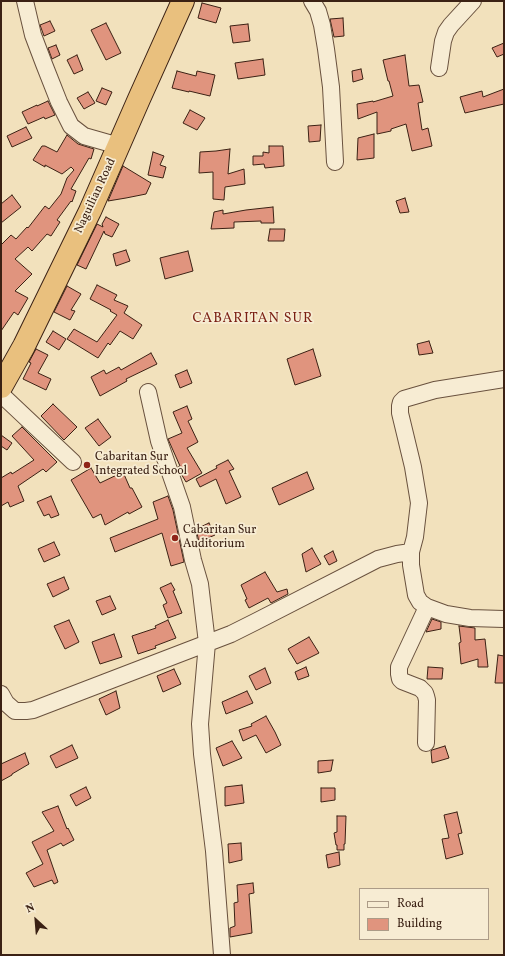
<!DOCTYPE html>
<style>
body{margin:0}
#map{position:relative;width:505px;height:956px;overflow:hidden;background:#f2e1bc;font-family:Vollkorn,serif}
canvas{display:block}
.frame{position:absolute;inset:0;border:2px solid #3b2114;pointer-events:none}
.legend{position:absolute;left:359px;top:888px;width:130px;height:52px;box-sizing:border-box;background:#f7ecd3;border:1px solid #ac9b87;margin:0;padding:5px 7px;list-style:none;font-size:12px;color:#3b2114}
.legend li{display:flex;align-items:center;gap:8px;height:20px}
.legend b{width:20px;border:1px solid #ac9b87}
.north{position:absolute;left:16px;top:900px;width:40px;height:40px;-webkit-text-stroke:3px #f7ecd3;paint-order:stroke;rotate:334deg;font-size:11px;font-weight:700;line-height:16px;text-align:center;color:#3b2114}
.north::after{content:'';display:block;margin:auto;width:14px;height:18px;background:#3b2114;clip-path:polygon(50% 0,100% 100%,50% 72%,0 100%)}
</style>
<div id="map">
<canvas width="505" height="956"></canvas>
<div class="frame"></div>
<ul class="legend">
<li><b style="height:5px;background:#f7ecd3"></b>Road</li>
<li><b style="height:11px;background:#e0947e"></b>Building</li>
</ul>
<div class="north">N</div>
</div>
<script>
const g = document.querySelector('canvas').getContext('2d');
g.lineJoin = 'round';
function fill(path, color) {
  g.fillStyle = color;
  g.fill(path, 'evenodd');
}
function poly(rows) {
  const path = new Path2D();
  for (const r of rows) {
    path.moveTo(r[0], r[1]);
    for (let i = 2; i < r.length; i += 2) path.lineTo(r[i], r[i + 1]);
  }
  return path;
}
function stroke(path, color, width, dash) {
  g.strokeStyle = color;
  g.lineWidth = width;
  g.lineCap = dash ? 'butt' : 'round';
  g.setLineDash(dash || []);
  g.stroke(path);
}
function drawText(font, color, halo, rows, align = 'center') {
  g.font = font + ' Vollkorn,serif';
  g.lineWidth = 3.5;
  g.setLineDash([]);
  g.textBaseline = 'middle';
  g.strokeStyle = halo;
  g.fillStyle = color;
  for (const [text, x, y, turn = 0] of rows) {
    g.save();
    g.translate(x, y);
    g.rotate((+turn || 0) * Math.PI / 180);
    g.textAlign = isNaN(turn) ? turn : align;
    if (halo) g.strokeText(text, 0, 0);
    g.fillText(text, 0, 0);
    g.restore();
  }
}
const building = poly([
 [202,3,221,8,216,23,198,18,202,3],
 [343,18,344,36,334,37,330,19,343,18],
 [50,21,55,31,44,36,40,25,50,21],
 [106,23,121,53,106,60,91,30,106,23],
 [248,24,250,41,233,43,230,26,248,24],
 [504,43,504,54,497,57,492,48,504,43],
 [56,45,60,55,52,59,48,48,56,45],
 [77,55,83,70,74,74,67,60,77,55],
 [405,55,409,86,419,85,423,102,418,103,422,130,428,128,432,146,412,151,406,124,391,129,391,131,377,134,377,112,358,119,357,104,373,101,373,102,393,96,389,81,388,81,383,60,405,55],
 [263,59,265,75,238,79,235,63,263,59],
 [361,69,363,79,353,82,352,71,361,69],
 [177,71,196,76,197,71,215,75,210,96,189,91,189,92,172,88,177,71],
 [102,88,112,92,106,105,96,101,102,88],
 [504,89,504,104,495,106,465,113,460,97,482,91,483,97,504,89],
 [88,92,95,103,84,109,77,98,88,92],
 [48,101,55,115,45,119,44,117,28,124,22,112,37,105,37,106,48,101],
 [190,110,205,118,197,130,183,123,190,110],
 [321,125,320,141,309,142,308,126,321,125],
 [26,127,32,138,12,147,7,136,26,127],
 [374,134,374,158,357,160,358,138,374,134],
 [67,135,78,144,94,149,91,159,89,158,71,189,76,191,72,202,71,201,57,220,60,222,51,236,47,234,32,251,28,247,15,259,32,274,15,291,28,298,18,315,14,312,1,331,1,245,11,235,16,239,27,227,28,228,45,206,49,209,61,194,67,178,74,170,71,167,62,174,45,165,45,167,33,160,42,146,45,146,57,152,67,135],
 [269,146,283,146,284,166,265,168,264,164,253,165,253,156,263,156,263,152,269,153,269,146],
 [230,149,228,174,244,169,245,184,225,187,224,200,213,199,213,172,199,173,200,152,216,151,230,149],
 [153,152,164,156,160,165,166,167,163,178,148,175,153,152],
 [123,166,151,183,146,194,126,198,108,201,123,166],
 [12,195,21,207,1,223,1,204,12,195],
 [405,198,409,212,400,213,396,201,405,198],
 [273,207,274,223,261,223,261,221,234,222,234,228,211,229,214,212,223,210,223,214,246,210,273,207],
 [106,217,119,224,112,237,105,234,104,231,86,269,77,265,97,224,103,227,102,224,106,217],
 [270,229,285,229,284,241,268,241,270,229],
 [126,250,130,261,116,266,113,254,126,250],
 [188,251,193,271,165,279,160,258,188,251],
 [97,285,117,295,114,300,128,306,124,313,142,325,133,339,120,331,110,345,108,343,98,358,67,339,74,329,97,342,117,315,110,311,111,310,90,299,97,285],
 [67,286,81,294,71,310,75,311,70,320,54,312,67,286],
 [53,331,66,339,59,350,46,342,53,331],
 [429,341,433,353,419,355,417,344,429,341],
 [36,349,48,355,38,373,51,379,46,390,23,379,31,363,29,362,36,349],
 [313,349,321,376,295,385,287,359,313,349],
 [151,353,157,364,126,379,127,381,100,396,91,377,104,370,106,374,119,367,121,370,151,353],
 [187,370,192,383,180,388,175,375,187,370],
 [53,404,77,427,64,440,41,416,53,404],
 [187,406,192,419,188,421,198,442,187,448,202,473,186,482,180,472,178,467,180,466,168,439,182,433,173,412,187,406],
 [98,419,111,437,99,446,85,428,98,419],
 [22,427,57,462,46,472,43,469,18,486,24,501,10,507,8,502,1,506,1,478,11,472,12,474,34,460,12,436,22,427],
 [1,435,12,443,7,450,1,446,1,435],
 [228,460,234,469,229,471,241,497,226,504,216,479,200,487,196,479,217,468,216,466,228,460],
 [91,468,100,483,123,472,130,488,132,488,142,507,129,514,128,512,105,525,101,514,93,518,71,480,91,468],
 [307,472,314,489,279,505,272,488,307,472],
 [51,496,59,515,51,518,49,514,44,516,37,502,51,496],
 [168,496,173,510,184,562,171,566,162,533,115,552,110,538,158,519,153,502,168,496],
 [209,523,215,535,199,542,196,529,209,523],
 [54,542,60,555,44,562,38,549,54,542],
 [312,548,321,564,306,572,302,554,312,548],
 [333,551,337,561,329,565,324,556,333,551],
 [265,572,277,592,287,589,288,594,271,603,268,598,249,608,245,600,247,599,241,585,265,572],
 [64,577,69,589,53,597,47,584,64,577],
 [171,583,175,590,173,591,182,613,168,618,163,605,167,603,160,588,171,583],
 [110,596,116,609,102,615,96,601,110,596],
 [432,619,441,622,441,629,426,632,432,619],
 [69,620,79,642,65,649,54,626,69,620],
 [168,620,176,638,155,646,156,648,138,654,132,636,156,628,155,626,168,620],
 [459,626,475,628,475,640,485,639,488,667,478,667,478,659,461,664,459,643,461,642,459,626],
 [114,634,122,657,100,664,92,642,114,634],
 [309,637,319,653,297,664,288,649,309,637],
 [498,655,504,656,504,683,495,683,498,655],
 [306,667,309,676,298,680,295,672,306,667],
 [428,667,443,668,442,679,427,679,428,667],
 [265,668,271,683,256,690,249,676,265,668],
 [174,669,181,684,163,692,157,676,174,669],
 [116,691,120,708,106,715,99,699,116,691],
 [247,691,253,703,226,714,222,702,247,691],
 [266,716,275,732,281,745,266,753,256,735,243,741,239,730,252,726,251,724,266,716],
 [232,741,242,758,223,766,216,748,232,741],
 [72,745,78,758,56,768,50,756,72,745],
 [445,746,449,758,432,763,431,751,432,750,445,746],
 [25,753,29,764,12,774,12,775,1,781,1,764,25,753],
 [333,760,331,771,318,773,318,761,333,760],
 [242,785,244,803,225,806,225,787,242,785],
 [86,787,91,798,76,806,70,795,86,787],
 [321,788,335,788,335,800,321,802,321,788],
 [58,806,67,829,68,828,74,840,63,846,61,843,47,850,58,882,54,884,52,880,34,887,26,873,43,864,32,842,54,831,42,812,58,806],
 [457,812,462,833,458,834,463,854,446,859,442,839,449,838,444,815,457,812],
 [337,816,346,816,345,844,344,844,344,850,337,850,337,845,336,845,334,833,337,832,337,816],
 [241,843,242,860,229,863,228,844,241,843],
 [339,852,340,865,328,868,326,855,339,852],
 [253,883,254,893,249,894,252,933,230,937,230,928,235,926,234,903,238,902,237,885,253,883]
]);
fill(building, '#e0947e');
stroke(building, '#3b2114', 1);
const minor = poly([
 [25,1,33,35,44,64,59,102,71,126,84,136,119,146],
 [312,1,318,11,322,25,326,49,331,87,335,162],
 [439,68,443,41,446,32,451,25,473,1],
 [148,392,159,441,182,507,193,560,200,584,207,643,200,724,202,754,214,851,222,955],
 [1,396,4,397,73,462],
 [411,552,415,537,419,503,413,467,400,413,400,406,401,402,404,399,435,390,504,379],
 [1,694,6,703,15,711,26,711,33,710,231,634,255,622,378,559,397,554,411,552,411,565,416,595,420,602,427,607,446,614,470,618,504,619],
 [426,743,427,700,426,696,425,693,420,688,402,681,400,679,399,674,399,667,427,607]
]);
const highway = poly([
 [1,387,24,346,90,211,139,99,183,1]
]);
stroke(minor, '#69513e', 18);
stroke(highway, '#3b2114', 24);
stroke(minor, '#f7ecd3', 16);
stroke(highway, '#e9c07e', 22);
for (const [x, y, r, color] of [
 [87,465,4,"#8f2418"],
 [175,538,4,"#8f2418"]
]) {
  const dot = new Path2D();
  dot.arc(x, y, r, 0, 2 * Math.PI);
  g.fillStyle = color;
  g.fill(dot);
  stroke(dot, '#f7ecd3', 1.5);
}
drawText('12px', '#3b2114', '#f7ecd3', [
 ["Naguilian Road",96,196,-65]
]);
drawText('12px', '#3b2114', '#f7ecd3', [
 ["Cabaritan Sur",95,458],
 ["Integrated School",95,472],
 ["Cabaritan Sur",183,531],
 ["Auditorium",183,545]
], 'left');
g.letterSpacing = '1px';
drawText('14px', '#7a1f14', '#f7ecd3', [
 ["CABARITAN SUR",253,319]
]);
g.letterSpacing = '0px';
</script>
